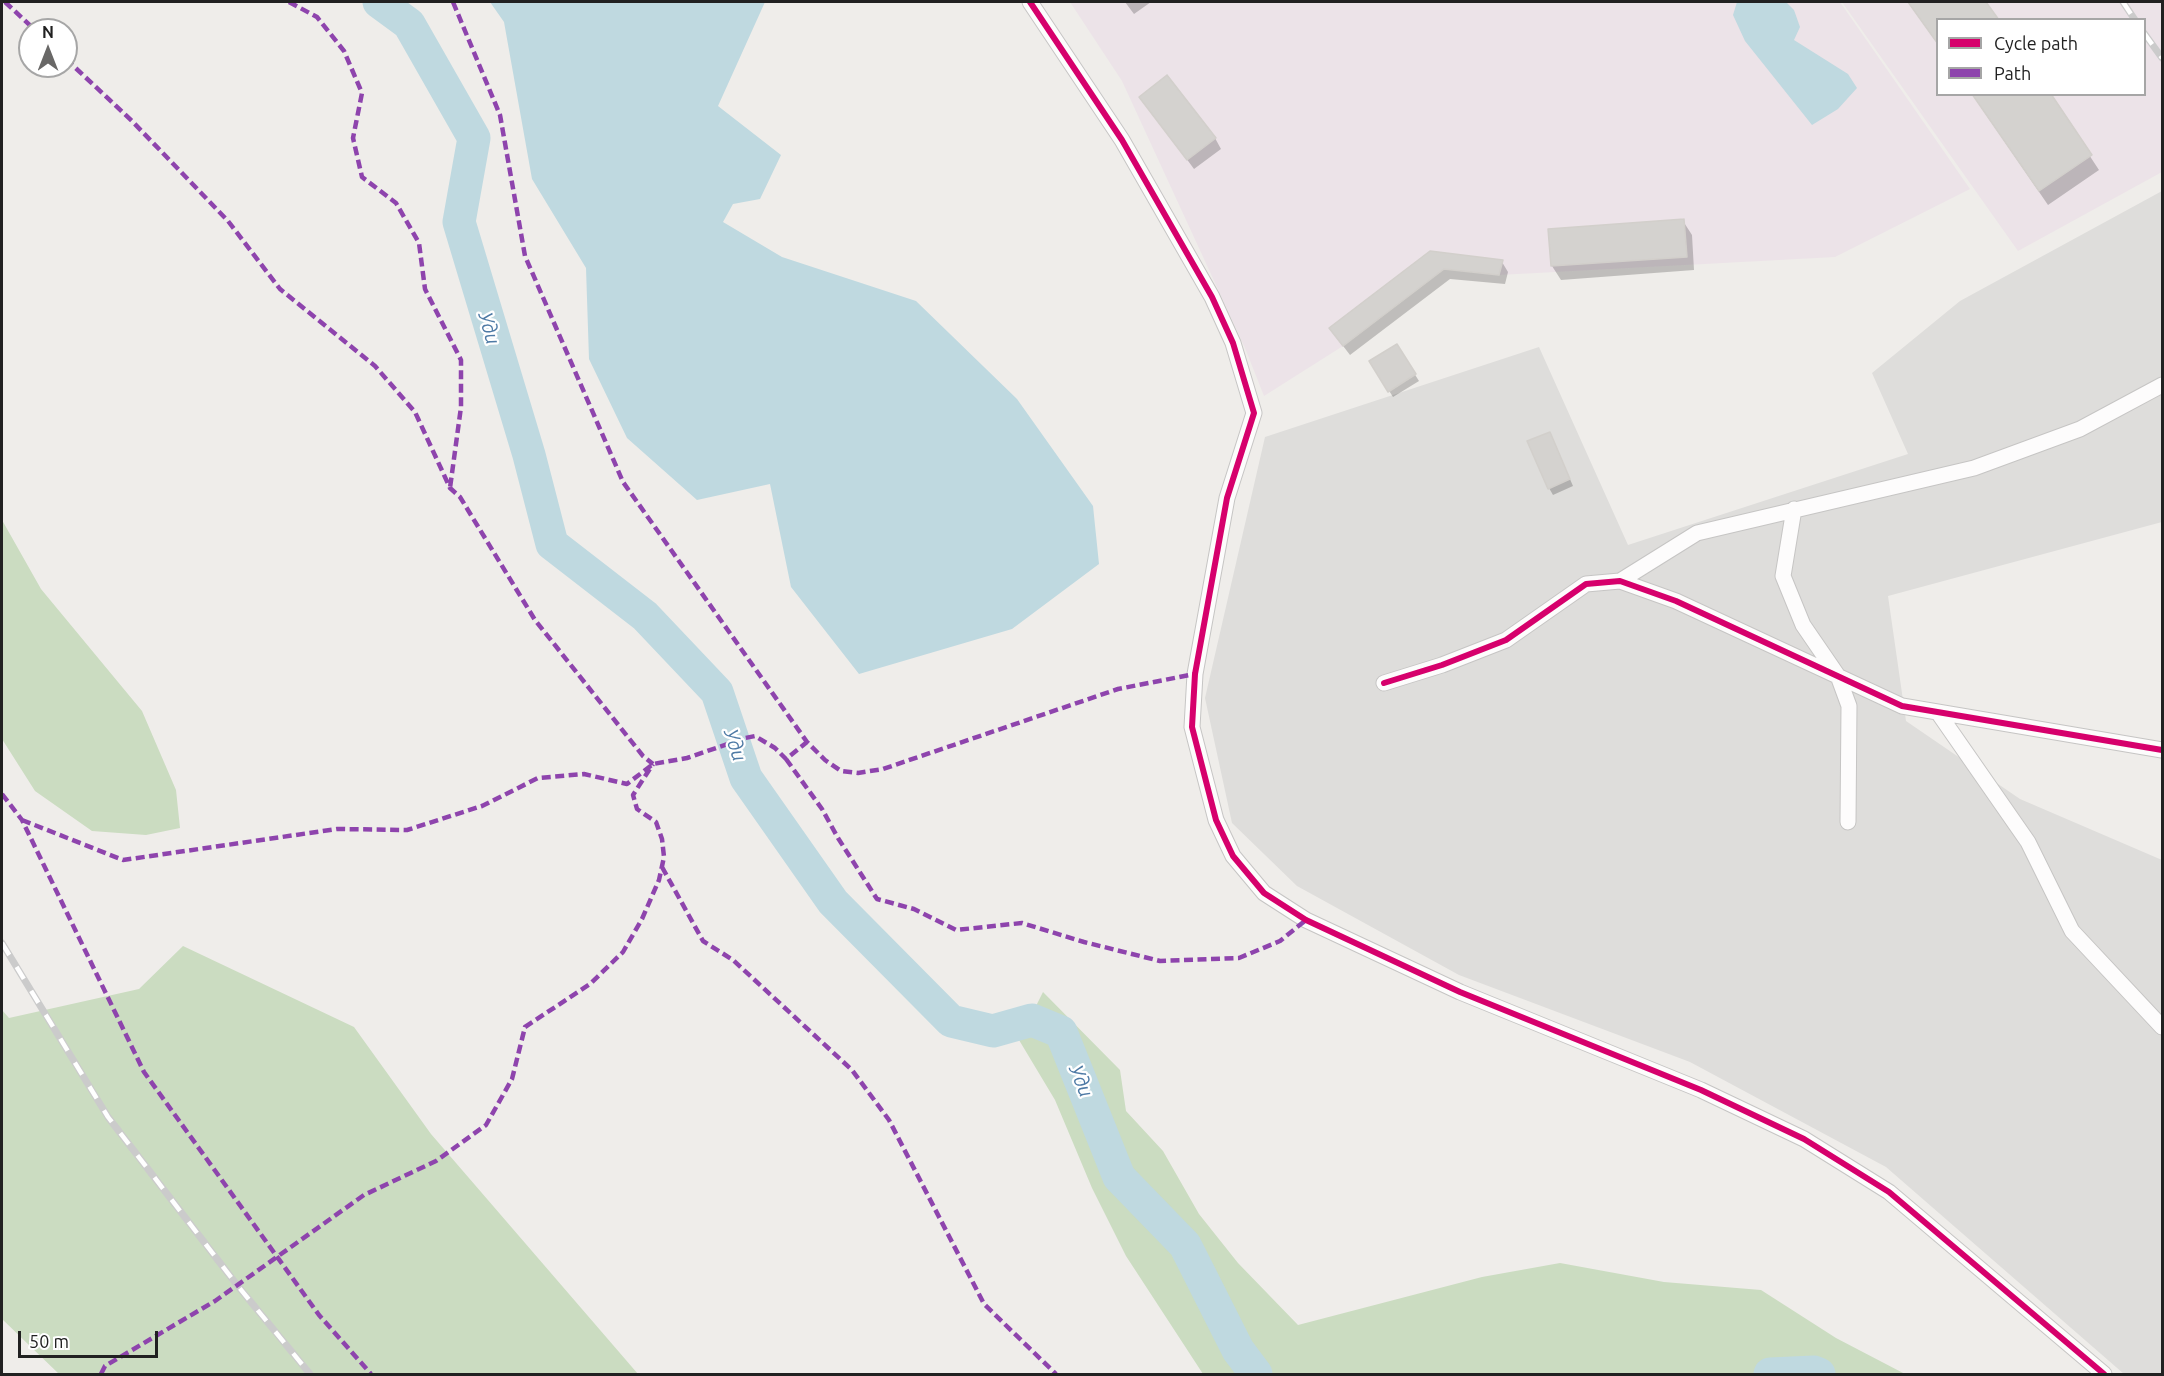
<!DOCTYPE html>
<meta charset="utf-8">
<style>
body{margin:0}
#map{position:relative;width:2164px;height:1376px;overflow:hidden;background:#efedea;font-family:Ubuntu,sans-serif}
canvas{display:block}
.frame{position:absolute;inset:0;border:3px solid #212121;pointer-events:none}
.legend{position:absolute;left:1936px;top:18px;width:210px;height:78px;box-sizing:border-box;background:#fff;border:2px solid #a6a6a6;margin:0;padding:8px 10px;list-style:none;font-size:18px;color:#212121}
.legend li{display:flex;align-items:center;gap:12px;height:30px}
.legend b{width:30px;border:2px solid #a6a6a6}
.north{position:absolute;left:18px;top:18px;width:60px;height:60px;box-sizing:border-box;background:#fff;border:2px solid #a6a6a6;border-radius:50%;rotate:0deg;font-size:16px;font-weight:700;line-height:24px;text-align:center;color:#212121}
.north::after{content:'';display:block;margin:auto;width:21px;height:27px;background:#696867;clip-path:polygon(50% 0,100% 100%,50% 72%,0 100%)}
.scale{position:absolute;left:18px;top:1331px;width:140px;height:27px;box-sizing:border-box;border:3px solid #212121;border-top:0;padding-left:8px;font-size:18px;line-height:21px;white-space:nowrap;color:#212121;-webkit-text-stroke:4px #fff;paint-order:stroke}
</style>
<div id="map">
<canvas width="2164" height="1376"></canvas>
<div class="frame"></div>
<ul class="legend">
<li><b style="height:8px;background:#d6006c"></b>Cycle path</li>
<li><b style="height:8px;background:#8e44ad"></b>Path</li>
</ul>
<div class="north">N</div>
<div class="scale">50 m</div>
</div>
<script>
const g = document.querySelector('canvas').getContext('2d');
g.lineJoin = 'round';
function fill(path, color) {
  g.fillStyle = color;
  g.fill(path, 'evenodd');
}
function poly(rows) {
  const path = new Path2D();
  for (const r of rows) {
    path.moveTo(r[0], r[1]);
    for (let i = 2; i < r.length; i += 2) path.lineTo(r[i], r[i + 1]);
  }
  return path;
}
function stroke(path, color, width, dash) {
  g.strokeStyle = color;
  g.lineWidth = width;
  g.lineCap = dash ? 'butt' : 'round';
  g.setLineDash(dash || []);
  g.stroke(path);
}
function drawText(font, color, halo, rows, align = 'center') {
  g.font = font + ' Ubuntu,sans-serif';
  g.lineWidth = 4.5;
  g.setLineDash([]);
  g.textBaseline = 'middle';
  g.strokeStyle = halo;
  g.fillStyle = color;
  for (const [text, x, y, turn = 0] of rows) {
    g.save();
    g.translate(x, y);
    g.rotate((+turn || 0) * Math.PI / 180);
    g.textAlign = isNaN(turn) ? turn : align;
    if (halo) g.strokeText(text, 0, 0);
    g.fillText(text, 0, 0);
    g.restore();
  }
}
fill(poly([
 [2162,191,2162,522,1888,596,1906,721,2020,799,2162,860,2162,1374,2124,1374,1886,1167,1690,1062,1459,975,1297,886,1232,823,1205,698,1265,437,1539,347,1628,545,1908,454,1872,373,1960,301]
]), '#dedddb');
fill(poly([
 [1070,2,1840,2,1970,189,1835,257,1499,275,1444,269,1343,346,1264,396,1245,348,1122,81],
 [1842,2,2162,2,2162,172,2018,251],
 [1938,20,2144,20,2144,94,1938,94]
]), '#ece3e8');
fill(poly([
 [2,520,41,589,142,711,176,790,180,828,146,835,92,831,35,791,2,739],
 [183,946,354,1027,431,1134,638,1374,59,1374,2,1319,2,1010,9,1018,139,989],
 [1043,992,1120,1070,1126,1111,1163,1151,1199,1214,1238,1263,1298,1325,1482,1277,1560,1263,1664,1282,1761,1290,1836,1338,1905,1374,1203,1374,1126,1256,1092,1188,1055,1100,1019,1040]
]), '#cbdcc1');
fill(poly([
 [490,2,765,2,718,106,781,155,760,199,733,204,723,222,782,257,916,301,1017,399,1093,506,1099,564,1012,629,859,674,791,587,770,484,697,500,627,438,589,359,586,268,532,179,504,22],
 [1737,2,1786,2,1794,10,1800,27,1794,40,1848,74,1857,88,1838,109,1812,125,1745,41,1733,15]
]), '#bfd9e0');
fill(poly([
 [1125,2,1151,2,1134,14],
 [1908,2,1985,2,1997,20,1938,20,1938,44],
 [1972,94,2049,94,2099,170,2048,205],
 [1141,97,1215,138,1221,149,1194,169],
 [1683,221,1692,235,1694,270,1561,280,1552,266,1550,230],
 [1431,253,1502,262,1508,272,1505,284,1450,279,1350,355,1337,338],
 [1397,346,1419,381,1393,397,1371,362],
 [1553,440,1573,486,1553,495,1549,488]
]), '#0003');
stroke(poly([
 [379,2,409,24,474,138,459,222,529,455,552,544,645,616,717,692,746,778,833,902,951,1021,993,1031,1032,1020,1061,1032,1119,1177,1185,1245,1238,1350,1256,1374],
 [1770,1374,1814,1372,1819,1374]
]), '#bfd9e0', 33);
const building = poly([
 [1908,2,1986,2,1999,20,1938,20,1938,44,1908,2],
 [1167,75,1216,138,1187,160,1139,97,1167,75],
 [1972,94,2051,94,2092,155,2039,191,1972,94],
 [1684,219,1687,257,1551,266,1548,229,1684,219],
 [1430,251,1503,260,1499,275,1444,269,1343,346,1329,328,1430,251],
 [1397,344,1416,374,1388,392,1369,361,1397,344],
 [1550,432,1570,479,1548,489,1527,441,1550,432]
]);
fill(building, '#d4d2cf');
stroke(building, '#d2cfcb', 1.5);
const minor = poly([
 [1030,2,1122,140,1212,297,1233,343,1254,413,1227,498,1195,674,1192,727,1216,820,1233,856,1264,893,1306,920,1460,992,1701,1090,1804,1139,1889,1192,2104,1374],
 [1794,509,1783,576,1803,625,1838,676,1849,706,1848,822],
 [1620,581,1697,533,1974,468,2080,429,2162,385],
 [1384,683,1442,665,1506,640,1586,584,1620,581,1676,601,1902,706,2162,750],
 [1939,714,2028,842,2072,931,2162,1027]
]);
stroke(minor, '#c6c5c4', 17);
stroke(minor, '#fdfcfc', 15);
const rail = poly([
 [2123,2,2135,20],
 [2144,33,2162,58],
 [2,943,108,1117,237,1285,310,1374]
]);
stroke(rail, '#cbcbcb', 7);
stroke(rail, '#fff', 4.5, [14]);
stroke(poly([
 [5,2,35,30],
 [289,2,317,17,344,51,362,93,353,138,362,177,396,203,419,243,425,289,461,360,461,407,450,488],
 [453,2,500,115,525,256,623,482,807,742,825,760,841,771,858,773,883,769,1118,689,1195,674],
 [66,59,132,121,228,221,280,289,375,366,415,412,450,488,460,497,535,620,643,756,653,764],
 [786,759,822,809,838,838,877,899,914,909,956,930,1022,923,1084,942,1160,961,1239,958,1280,941,1306,920],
 [2,794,22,820,144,1072,319,1315,371,1374],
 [22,820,123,860,337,829,407,830,482,806,538,778,584,774,627,784,653,764,687,758,745,738,755,736,775,748,786,759,807,742],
 [662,867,703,941,733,960,852,1070,889,1120,984,1304,1056,1374],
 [101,1374,105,1366,215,1301,364,1195,436,1161,486,1125,512,1079,525,1027,590,984,623,952,642,919,659,880,664,857,662,839,656,822,637,809,633,795,653,764]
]), '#8e44ad', 4.5, [9, 4.5]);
stroke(poly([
 [1030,2,1122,140,1212,297,1233,343,1254,413,1227,498,1195,674,1192,727,1216,820,1233,856,1264,893,1306,920,1460,992,1701,1090,1804,1139,1889,1192,2104,1374],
 [1384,683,1442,665,1506,640,1586,584,1620,581,1676,601,1902,706,2162,750]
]), '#d6006c', 6);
drawText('italic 20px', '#4e7aa5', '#fff', [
 ["Уди",489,328,74],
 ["Уди",735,745,72],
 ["Уди",1081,1081,68]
]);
</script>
